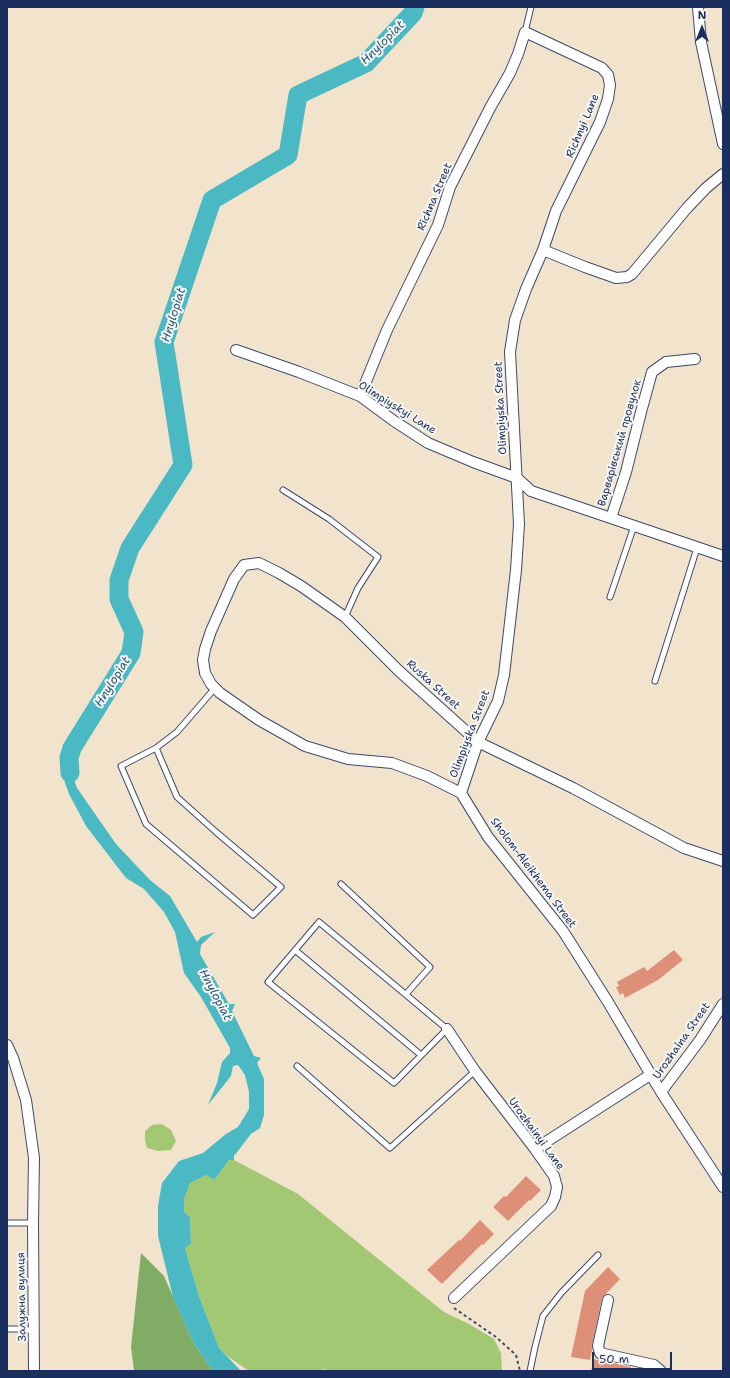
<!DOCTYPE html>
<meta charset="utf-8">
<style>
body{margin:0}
#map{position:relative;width:730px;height:1378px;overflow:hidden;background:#f2e4cc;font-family:"Shantell Sans",sans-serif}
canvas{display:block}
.frame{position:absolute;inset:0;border:8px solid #1b2f5e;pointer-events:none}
.north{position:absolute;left:682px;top:8px;width:40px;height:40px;-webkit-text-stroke:3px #f6f6f2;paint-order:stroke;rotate:0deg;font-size:11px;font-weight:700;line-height:16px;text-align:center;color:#1b2f5e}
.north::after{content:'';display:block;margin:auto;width:14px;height:18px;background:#1b2f5e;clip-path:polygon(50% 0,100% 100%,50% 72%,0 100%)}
.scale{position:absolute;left:592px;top:1352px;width:80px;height:18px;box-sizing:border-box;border:2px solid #1b2f5e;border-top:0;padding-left:5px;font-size:12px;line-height:14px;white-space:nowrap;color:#1b2f5e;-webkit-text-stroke:3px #f6f6f2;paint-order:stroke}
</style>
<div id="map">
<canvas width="730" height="1378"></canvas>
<div class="frame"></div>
<div class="north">N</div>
<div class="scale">50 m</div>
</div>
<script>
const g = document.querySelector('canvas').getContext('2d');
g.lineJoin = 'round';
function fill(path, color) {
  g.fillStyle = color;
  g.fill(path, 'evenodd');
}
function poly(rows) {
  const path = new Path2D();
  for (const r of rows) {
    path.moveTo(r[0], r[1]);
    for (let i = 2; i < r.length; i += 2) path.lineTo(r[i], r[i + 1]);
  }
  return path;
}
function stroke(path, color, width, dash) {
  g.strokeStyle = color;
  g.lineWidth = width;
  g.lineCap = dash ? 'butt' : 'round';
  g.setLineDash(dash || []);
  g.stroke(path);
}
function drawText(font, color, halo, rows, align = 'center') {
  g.font = font + ' "Shantell Sans",sans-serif';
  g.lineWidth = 4;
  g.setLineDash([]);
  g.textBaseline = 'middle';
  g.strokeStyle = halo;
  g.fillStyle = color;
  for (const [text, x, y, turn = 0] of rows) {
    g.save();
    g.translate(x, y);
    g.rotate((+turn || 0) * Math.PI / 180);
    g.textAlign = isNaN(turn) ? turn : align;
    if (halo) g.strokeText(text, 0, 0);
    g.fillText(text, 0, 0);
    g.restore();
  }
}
fill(poly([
 [162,1124,171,1130,176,1141,171,1150,158,1151,147,1148,145,1140,145,1131,152,1125],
 [229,1160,234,1160,298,1194,444,1312,469,1324,494,1339,501,1353,502,1371,330,1371,322,1369,321,1371,249,1371,227,1356,219,1348,199,1296,185,1248,191,1244,190,1217,184,1212,184,1199,190,1183,206,1175,214,1180]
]), '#a2c873');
fill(poly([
 [141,1253,164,1276,194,1344,213,1371,134,1371,131,1347]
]), '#81ac65');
fill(poly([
 [72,748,73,777,77,788,116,844,150,880,170,896,197,942,201,937,215,932,201,945,200,954,229,1004,235,1004,232,1011,254,1056,261,1058,257,1063,264,1079,264,1115,260,1128,251,1134,234,1156,234,1160,229,1160,214,1180,206,1175,190,1183,184,1199,184,1212,190,1217,191,1244,185,1248,199,1296,219,1348,241,1371,213,1371,194,1344,173,1297,158,1236,158,1206,162,1183,179,1161,203,1153,226,1134,238,1127,249,1109,249,1092,245,1075,238,1065,233,1066,231,1076,208,1105,217,1083,222,1062,230,1053,230,1048,201,997,184,973,175,932,164,912,144,889,126,878,86,826,69,794,65,783,64,769,66,758]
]), '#4ab9c3');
stroke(poly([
 [70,773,69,758,72,748,131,653,134,632,119,599,119,580,130,548,183,465,164,342,212,200,288,155,298,95,366,63,413,13,415,7]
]), '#4ab9c3', 19);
fill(poly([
 [674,950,683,960,658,980,625,998,623,993,620,995,616,987,619,986,617,982,644,967,647,971],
 [526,1176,541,1190,530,1201,529,1200,508,1221,493,1207,504,1196,506,1197],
 [480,1220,494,1234,483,1245,482,1244,442,1284,427,1270,459,1240,460,1241],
 [608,1267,620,1279,602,1298,592,1345,592,1350,590,1360,571,1357,585,1291],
 [594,1359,631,1367,630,1371,591,1371]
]), '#dd8f78');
const service = poly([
 [525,32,531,7],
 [283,490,329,519,378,557,358,588,345,617],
 [610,597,634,526],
 [655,681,697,548],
 [156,748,121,766,146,824,253,915,281,887,216,832,177,797,156,748,177,732,215,688],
 [341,884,430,967,406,994],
 [319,922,447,1029,394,1083,268,982,319,922],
 [295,950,421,1055],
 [297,1066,390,1148,475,1071],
 [7,1223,33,1223],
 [7,1329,22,1329,34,1331],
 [530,1371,535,1347,543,1316,562,1292,598,1255]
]);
const minor = poly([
 [698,7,701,42,723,144],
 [236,350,299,372,360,396,394,421,428,443,473,462,517,478,531,491,723,556],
 [360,396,387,330,438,225,450,187,490,108,510,73,518,54,525,32,602,68,608,75,610,85,608,99,600,122,556,211,543,250],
 [611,518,626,472,641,412,652,372,666,362,695,359],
 [461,793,478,742,498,701,504,675,516,570,519,524,510,352,515,320,526,289,543,250,585,267,616,278,627,277,632,274,687,208,706,188,723,174],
 [723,861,684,848,573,788,478,742,399,671,345,617,301,586,279,573,259,563,244,565,234,579,211,631,205,649,203,660,205,673,211,684,220,693,259,720,305,746,348,759,392,763,427,776,461,793,488,837,563,931,608,1002,661,1092,723,1187],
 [447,1029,475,1071,535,1149,554,1176,557,1187,555,1197,551,1206,454,1298],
 [7,1045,13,1058,26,1100,34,1158,33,1223,34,1371],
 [661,1092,700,1040,723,1004],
 [535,1149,650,1075],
 [608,1300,598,1346,600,1353,654,1365,661,1371]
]);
stroke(service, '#3b4a6e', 7);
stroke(minor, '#3b4a6e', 12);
stroke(poly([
 [454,1308,496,1337,516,1355,520,1371]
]), '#3b4a6e', 2, [3, 3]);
stroke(service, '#fff', 5);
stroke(minor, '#fff', 10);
drawText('11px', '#1b2f5e', '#f6f6f2', [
 ["Richnyi Lane",583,126,-67],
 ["Richna Street",435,197,-67],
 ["Olimpiyskyi Lane",397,408,32],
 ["Olimpiyska Street",501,408,-93],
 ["Варварівський провулок",620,443,-74],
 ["Ruska Street",433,685,42],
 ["Olimpiyska Street",470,734,-69],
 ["Sholom-Aleikhema Street",533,873,53],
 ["Urozhaina Street",682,1041,-55],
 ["Urozhainyi Lane",536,1134,54],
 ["Залужна вулиця",22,1297,-91]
]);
drawText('italic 12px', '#29587c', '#f6f6f2', [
 ["Hnylopiat",383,43,-45],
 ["Hnylopiat",174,315,-73],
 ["Hnylopiat",113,682,-58],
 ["Hnylopiat",215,995,62]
]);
</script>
